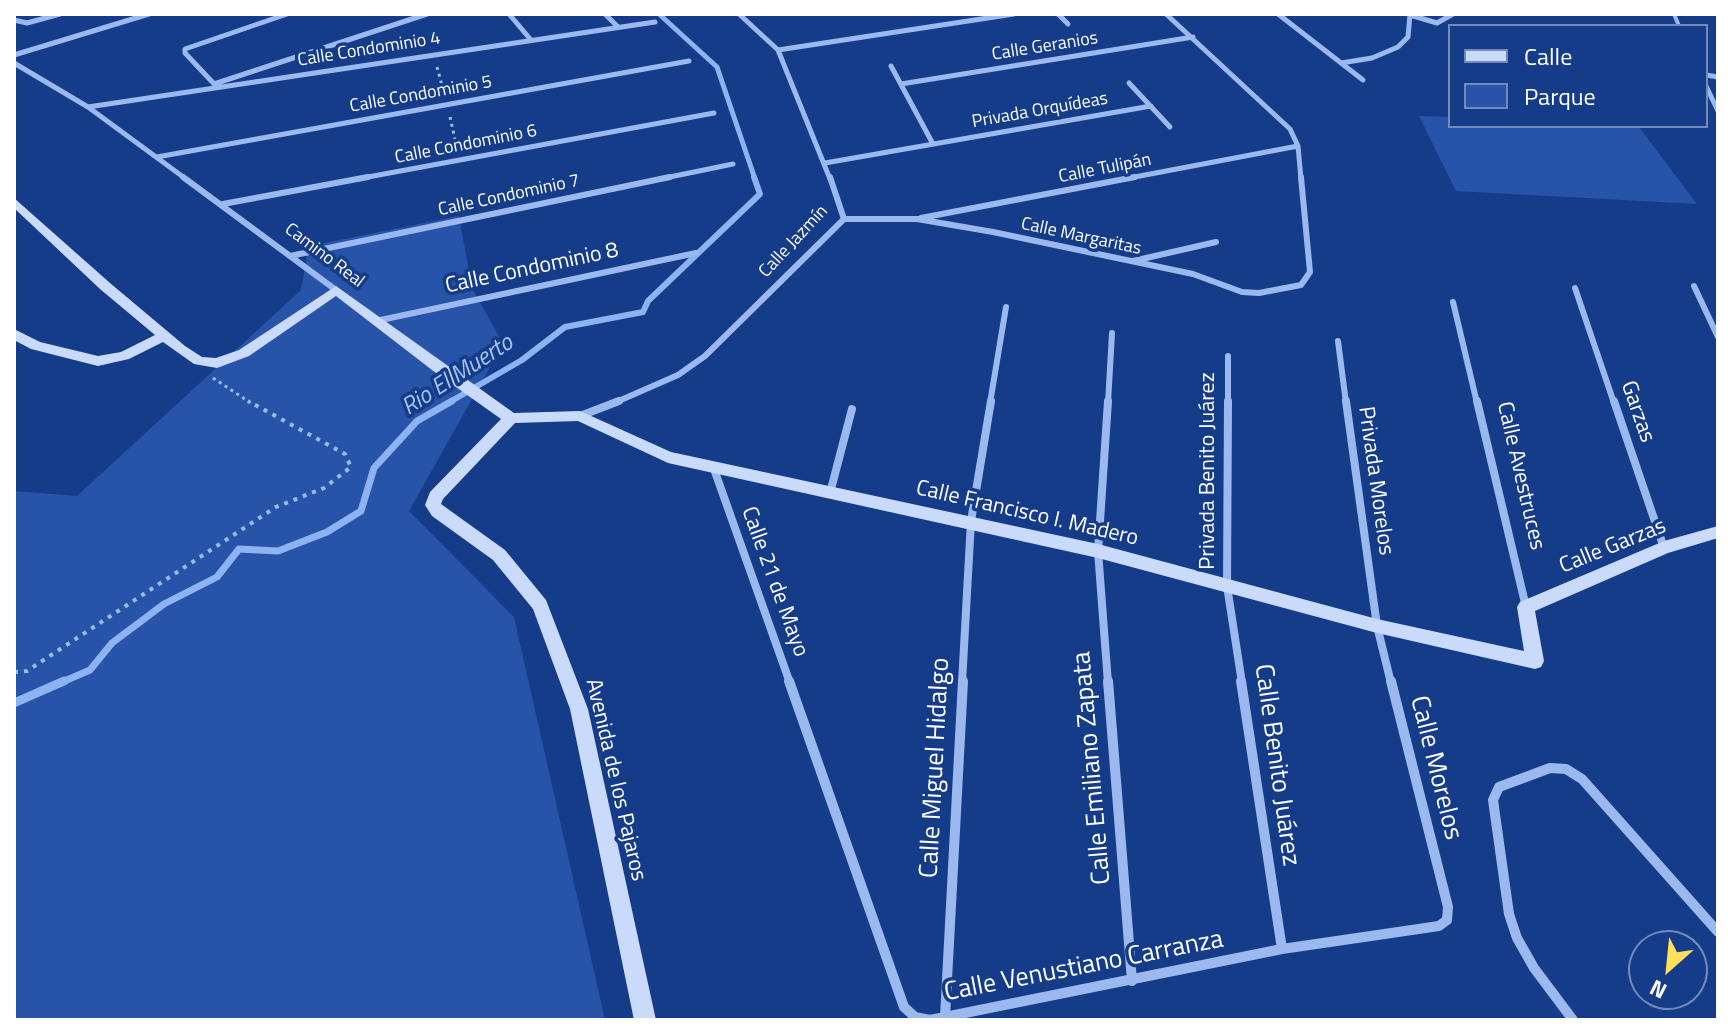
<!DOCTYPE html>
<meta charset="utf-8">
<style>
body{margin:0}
#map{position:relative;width:1732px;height:1034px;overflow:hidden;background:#153c89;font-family:"Titillium Web",sans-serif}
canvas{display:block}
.frame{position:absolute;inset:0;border:16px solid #fff;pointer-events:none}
.legend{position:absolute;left:1448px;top:24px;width:260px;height:104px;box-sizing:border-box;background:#153c89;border:2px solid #738ab8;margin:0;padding:10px 14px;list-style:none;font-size:24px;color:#fff}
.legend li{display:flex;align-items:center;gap:16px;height:40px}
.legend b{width:40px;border:2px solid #738ab8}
.north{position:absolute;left:1628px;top:930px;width:80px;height:80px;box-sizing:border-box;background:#153c89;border:2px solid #738ab8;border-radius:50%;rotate:207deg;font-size:22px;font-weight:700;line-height:32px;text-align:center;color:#fff}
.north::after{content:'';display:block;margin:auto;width:28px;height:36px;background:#ffe05a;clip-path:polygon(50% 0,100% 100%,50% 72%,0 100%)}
</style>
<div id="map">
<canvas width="1732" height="1034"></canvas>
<div class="frame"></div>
<ul class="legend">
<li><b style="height:10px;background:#cadafa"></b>Calle</li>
<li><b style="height:22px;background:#2754a8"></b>Parque</li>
</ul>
<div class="north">N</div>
</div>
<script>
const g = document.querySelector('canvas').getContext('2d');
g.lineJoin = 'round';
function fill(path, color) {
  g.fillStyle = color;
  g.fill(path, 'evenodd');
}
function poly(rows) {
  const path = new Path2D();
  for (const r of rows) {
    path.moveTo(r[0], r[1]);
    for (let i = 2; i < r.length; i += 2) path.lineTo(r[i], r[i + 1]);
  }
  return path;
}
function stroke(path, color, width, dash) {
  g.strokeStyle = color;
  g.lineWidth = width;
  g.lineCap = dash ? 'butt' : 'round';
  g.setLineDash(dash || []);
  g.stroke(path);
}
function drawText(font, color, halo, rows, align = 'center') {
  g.font = font + ' "Titillium Web",sans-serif';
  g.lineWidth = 7;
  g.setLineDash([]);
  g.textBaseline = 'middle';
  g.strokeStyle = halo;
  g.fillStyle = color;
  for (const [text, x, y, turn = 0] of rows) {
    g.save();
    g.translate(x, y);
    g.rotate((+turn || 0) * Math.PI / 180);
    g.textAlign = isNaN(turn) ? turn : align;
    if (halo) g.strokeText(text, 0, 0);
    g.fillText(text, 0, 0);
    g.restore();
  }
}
fill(poly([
 [1419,116,1450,117,1450,126,1639,127,1697,204,1456,191],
 [459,216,472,288,503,344,409,511,514,617,605,1020,14,1020,14,491,77,496,301,290,309,246]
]), '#2754a8');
stroke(poly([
 [659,14,717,67,755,179]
]), '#8eb3f2', 5);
stroke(poly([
 [448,403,522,360,565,327,643,312,648,301,760,194,754,177]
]), '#8eb3f2', 6);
stroke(poly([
 [60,683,90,670,112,643,164,604,217,577,239,549,278,551,327,532,361,511,374,468,417,421,452,401]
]), '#8eb3f2', 7);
stroke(poly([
 [14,703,64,681]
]), '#8eb3f2', 9);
stroke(poly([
 [437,67,444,93],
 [450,117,457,148],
 [213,378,251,403]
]), '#9cb9ef', 3, [3, 4]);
stroke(poly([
 [14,672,27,671,276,507,324,488,351,467,345,454,248,401]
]), '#9cb9ef', 4, [4, 6]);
stroke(poly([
 [1674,14,1679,26]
]), '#9cb9ef', 4);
stroke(poly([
 [509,14,531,40],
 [605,14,618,27],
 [739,14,778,50,830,179],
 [1058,14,1068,24],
 [1166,14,1290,129,1298,146,1301,179],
 [1278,14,1363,80],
 [1410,15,1437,23,1453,14],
 [14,20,27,23,60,14],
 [778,50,1014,14],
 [14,55,149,14],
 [14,63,88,107,186,179],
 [1341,63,1372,58,1398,47,1408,37,1410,14],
 [891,66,933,144],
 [1706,75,1718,77],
 [1129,83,1170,127],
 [214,84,427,14],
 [901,84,1193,37],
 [1706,86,1718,111],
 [217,87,185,53,185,49,287,14],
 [88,107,655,22],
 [157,157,689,61],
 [825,163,1151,106],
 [357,179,714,113],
 [660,179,733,164],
 [1124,179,1298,146]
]), '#9cb9ef', 5);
stroke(poly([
 [183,177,336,290],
 [223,204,368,177],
 [921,218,1135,177],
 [844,219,917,219,993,232,1193,274,1242,292,1259,293,1301,285,1310,272,1301,177],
 [290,256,670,177],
 [1133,261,1216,242],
 [1694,286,1718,337],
 [1575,288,1614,403],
 [1453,302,1477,403],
 [376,321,696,253],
 [1338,341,1346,403],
 [614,403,678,375,705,356,844,219,830,177],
 [990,403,1006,307],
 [1108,403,1112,333],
 [1228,403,1228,356]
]), '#9cb9ef', 6);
stroke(poly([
 [1108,401,1098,551,1108,683],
 [1228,401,1227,586,1242,683],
 [1346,401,1377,626,1391,683],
 [1477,401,1526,607],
 [1614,401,1664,548],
 [580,416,619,401],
 [714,469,790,683],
 [830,493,852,409],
 [962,683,971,521,991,401]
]), '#9cb9ef', 8);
stroke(poly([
 [789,681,904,1007,915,1017,930,1020,1282,949,1439,926,1447,920,1448,907,1391,681],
 [1108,681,1132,981],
 [1241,681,1282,949],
 [945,1017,963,681],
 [1573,1020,1534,968,1517,938,1509,914,1493,800,1499,787,1550,768,1566,769,1582,779,1718,932]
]), '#9cb9ef', 10);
fill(poly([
 [14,198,110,283,185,346,202,357,216,358,239,350,336,286,514,413,580,411,671,452,1098,544,1377,619,1524,651,1517,607,1520,602,1664,541,1718,526,1718,538,1668,553,1535,611,1544,661,1541,667,1535,669,1377,633,1098,558,668,463,578,421,515,423,443,499,441,504,505,550,546,600,588,709,656,1020,634,1020,570,709,533,609,493,560,432,516,425,505,430,492,501,419,432,370,336,296,249,356,217,368,194,364,163,342,129,359,98,366,31,349,14,340,14,329,40,342,98,356,121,352,155,335,100,289,14,208,14,198]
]), '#cadafa');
drawText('18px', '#fff', '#153c89', [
 ["Calle Geranios",1045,47,-9],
 ["Calle Condominio 4",369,50,-9],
 ["Calle Condominio 5",421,95,-10],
 ["Privada Orquídeas",1040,111,-10],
 ["Calle Condominio 6",466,145,-11],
 ["Calle Tulipán",1105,169,-11],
 ["Calle Condominio 7",509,196,-12],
 ["Calle Margaritas",1081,237,12],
 ["Calle Jazmín",794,242,-47],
 ["Camino Real",324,256,37]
]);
drawText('22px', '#fff', '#153c89', [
 ["Calle Condominio 8",532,269,-12],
 ["Garzas",1637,412,71],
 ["Privada Benito Juárez",1209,471,-90],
 ["Calle Avestruces",1520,476,77],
 ["Privada Morelos",1375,481,82],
 ["Calle Francisco I. Madero",1027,514,13],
 ["Calle Garzas",1613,547,-22],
 ["Calle 21 de Mayo",774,582,70],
 ["Avenida de los Pajaros",615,780,77]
]);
drawText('italic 24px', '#a8c4f6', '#153c89', [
 ["Rio El Muerto",458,376,-33]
]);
drawText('26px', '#fff', '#153c89', [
 ["Calle Benito Juárez",1276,765,82],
 ["Calle Miguel Hidalgo",936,768,-87],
 ["Calle Emiliano Zapata",1093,768,-95],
 ["Calle Morelos",1435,768,76],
 ["Calle Venustiano Carranza",1084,967,-11]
]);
</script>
